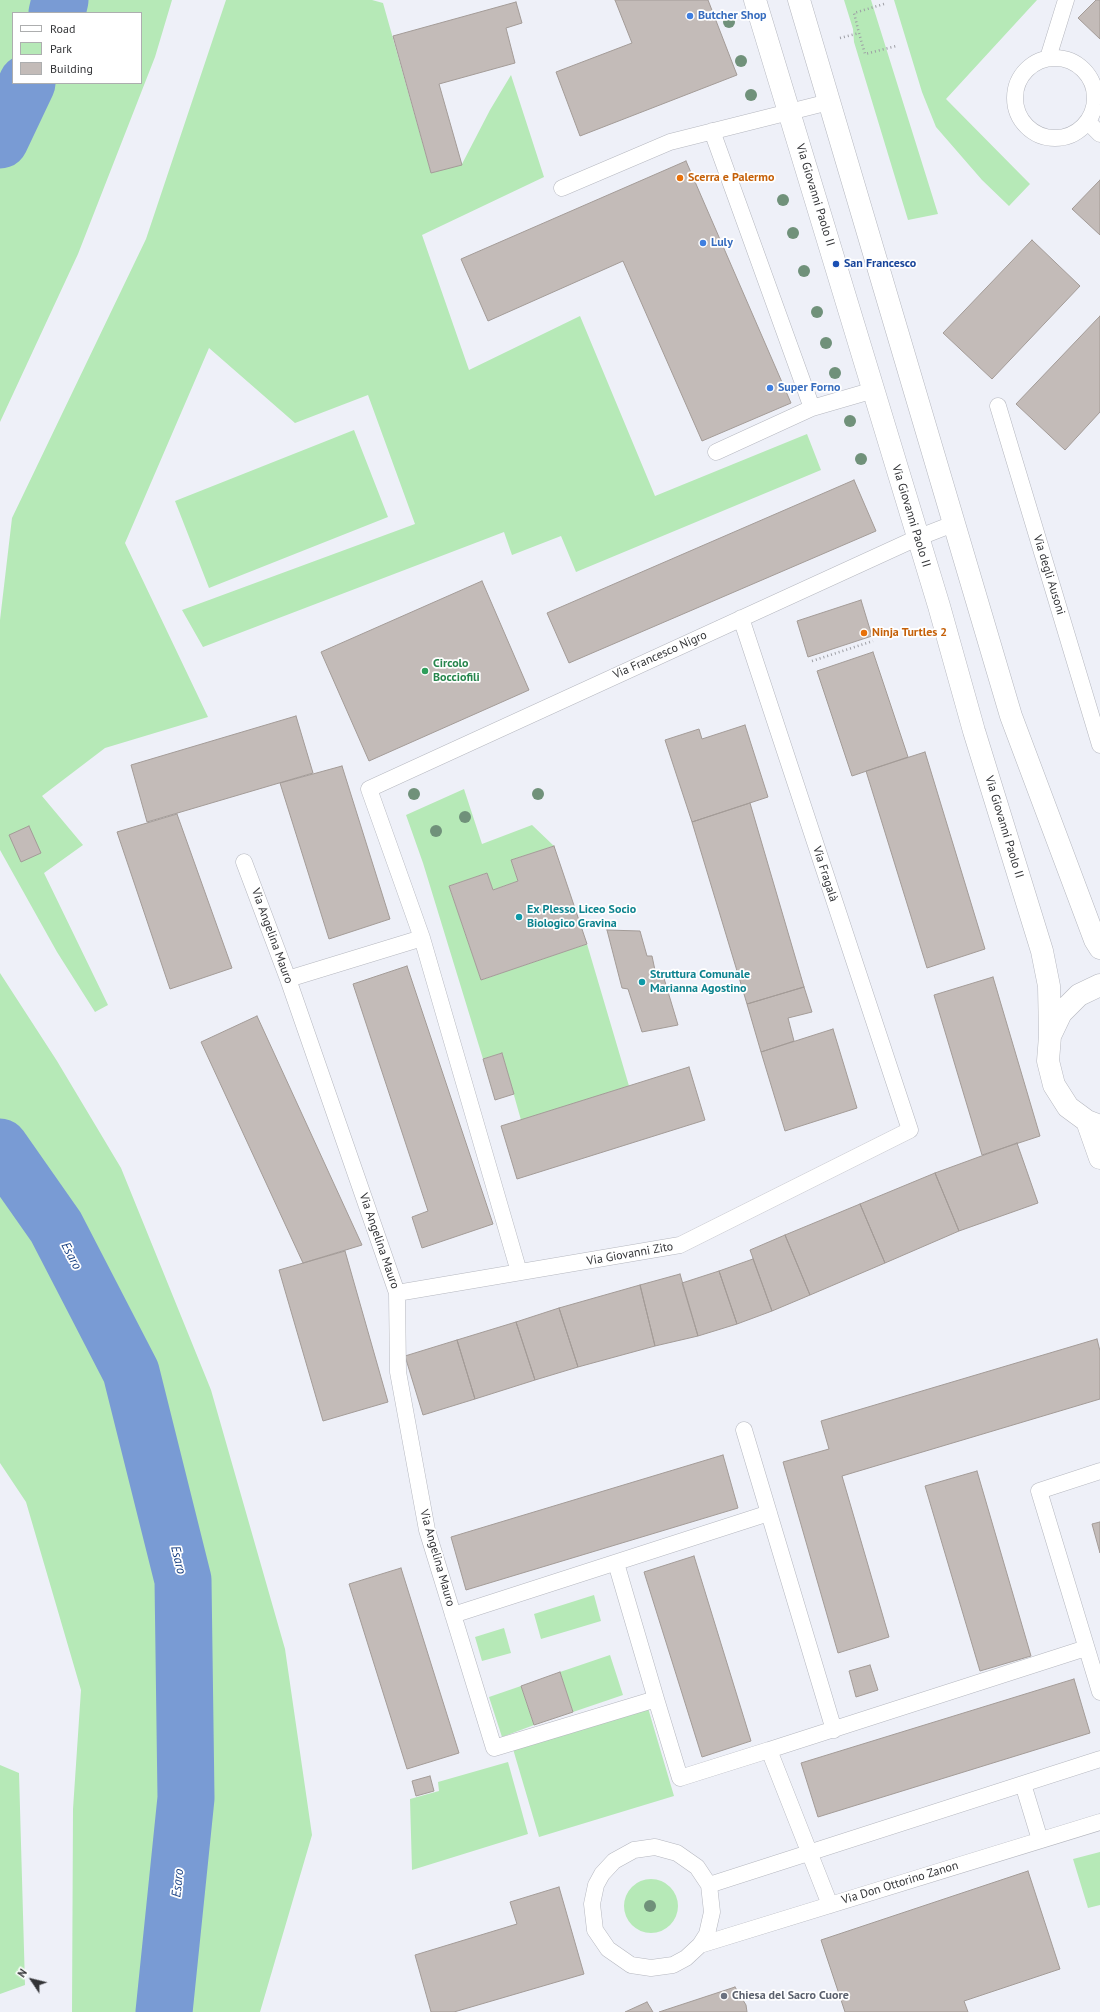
<!DOCTYPE html>
<meta charset="utf-8">
<style>
body{margin:0}
#map{position:relative;width:1100px;height:2012px;overflow:hidden;background:#eef0f8;font-family:"PT Sans",sans-serif}
canvas{display:block}
.legend{position:absolute;left:12px;top:12px;width:130px;height:72px;box-sizing:border-box;background:#fff;border:1px solid #adaeaf;margin:0;padding:5px 7px;list-style:none;font-size:12px;color:#333437}
.legend li{display:flex;align-items:center;gap:8px;height:20px}
.legend b{width:20px;border:1px solid #adaeaf}
.north{position:absolute;left:12px;top:1960px;width:40px;height:40px;-webkit-text-stroke:3px #fff;paint-order:stroke;rotate:305deg;font-size:11px;font-weight:700;line-height:16px;text-align:center;color:#333437}
.north::after{content:'';display:block;margin:auto;width:14px;height:18px;background:#333437;clip-path:polygon(50% 0,100% 100%,50% 72%,0 100%)}
</style>
<div id="map">
<canvas width="1100" height="2012"></canvas>
<ul class="legend">
<li><b style="height:5px;background:#fff"></b>Road</li>
<li><b style="height:11px;background:#b6e9b7"></b>Park</li>
<li><b style="height:11px;background:#c3bbb8"></b>Building</li>
</ul>
<div class="north">N</div>
</div>
<script>
const g = document.querySelector('canvas').getContext('2d');
g.lineJoin = 'round';
function fill(path, color) {
  g.fillStyle = color;
  g.fill(path, 'evenodd');
}
function poly(rows) {
  const path = new Path2D();
  for (const r of rows) {
    if (r.length === 3) {
      path.moveTo(r[0] + r[2], r[1]);
      path.arc(r[0], r[1], r[2], 0, 2 * Math.PI);
      continue;
    }
    path.moveTo(r[0], r[1]);
    for (let i = 2; i < r.length; i += 2) path.lineTo(r[i], r[i + 1]);
  }
  return path;
}
function stroke(path, color, width, dash) {
  g.strokeStyle = color;
  g.lineWidth = width;
  g.lineCap = dash ? 'butt' : 'round';
  g.setLineDash(dash || []);
  g.stroke(path);
}
function drawText(font, color, halo, rows, align = 'center') {
  g.font = font + ' "PT Sans",sans-serif';
  g.lineWidth = 3.5;
  g.setLineDash([]);
  g.textBaseline = 'middle';
  g.strokeStyle = halo;
  g.fillStyle = color;
  for (const [text, x, y, turn = 0] of rows) {
    g.save();
    g.translate(x, y);
    g.rotate((+turn || 0) * Math.PI / 180);
    g.textAlign = isNaN(turn) ? turn : align;
    if (halo) g.strokeText(text, 0, 0);
    g.fillText(text, 0, 0);
    g.restore();
  }
}
fill(poly([
 [0,0,172,0,155,57,78,254,0,422],
 [13,13,141,13,141,83,13,83],
 [226,0,372,0,383,3,431,173,462,164,490,110,511,75,544,177,422,235,469,370,580,316,655,496,807,434,821,470,576,572,561,536,512,555,504,532,203,647,182,610,415,524,368,395,295,423,209,348,125,543,208,717,105,748,42,796,83,845,44,873,108,1005,95,1012,57,952,0,850,0,620,12,518,146,239],
 [844,0,871,0,938,214,908,220,854,42,853,29],
 [894,0,1037,0,946,99,1030,184,1009,206,982,180,936,127,922,92],
 [354,430,388,517,209,588,175,501],
 [464,789,482,844,532,825,554,846,511,860,518,881,493,890,487,873,449,886,481,980,587,944,629,1086,521,1120,502,1053,483,1059,423,863,406,815],
 [0,973,57,1061,121,1168,211,1390,285,1649,312,1835,260,2012,72,2012,73,1809,81,1690,26,1502,0,1463],
 [594,1595,601,1621,541,1639,534,1614],
 [504,1628,511,1653,482,1661,475,1637],
 [610,1655,623,1695,573,1712,560,1672],
 [521,1686,534,1725,502,1737,489,1697],
 [648,1708,674,1796,539,1837,513,1749],
 [508,1762,528,1834,412,1870,410,1799,439,1791,438,1782],
 [0,1765,19,1773,25,1985,0,1994],
 [1100,1852,1100,1905,1088,1908,1073,1859],
 [651,1906,27]
]), '#b6e9b7');
stroke(poly([
 [57,13,60,0],
 [0,140,27,83],
 [0,1147,56,1227,131,1372,183,1580,186,1798,164,2012]
]), '#799bd4', 57);
const building = poly([
 [615,0,708,0,737,75,580,136,556,72,632,43,615,0],
 [1096,0,1100,0,1100,39,1078,18,1096,0],
 [516,2,522,23,506,28,515,63,439,84,462,165,431,173,393,36,516,2],
 [686,161,791,403,702,441,623,261,488,321,461,259,686,161],
 [1100,180,1100,235,1072,209,1100,180],
 [1032,240,1080,286,992,379,943,333,1032,240],
 [1100,316,1100,412,1065,450,1016,404,1100,316],
 [854,480,876,531,569,663,547,613,854,480],
 [482,581,529,690,369,761,321,652,482,581],
 [861,600,872,636,808,657,797,621,861,600],
 [873,652,908,757,852,776,817,671,873,652],
 [296,716,313,773,147,822,131,765,296,716],
 [745,725,768,797,692,822,665,740,699,729,702,739,745,725],
 [925,752,985,949,927,968,866,771,925,752],
 [342,766,390,919,329,939,280,783,342,766],
 [750,803,804,987,747,1004,692,822,750,803],
 [177,814,232,968,170,989,117,832,177,814],
 [29,826,41,853,21,862,9,835,29,826],
 [554,846,587,944,481,980,449,886,487,873,493,890,518,881,511,860,554,846],
 [607,930,640,931,647,956,652,956,656,975,663,975,678,1025,642,1032,628,989,622,988,607,930],
 [407,966,493,1224,422,1248,412,1217,428,1211,353,984,407,966],
 [993,977,1040,1136,982,1155,934,995,993,977],
 [804,987,812,1012,788,1018,794,1041,761,1052,747,1004,804,987],
 [257,1016,362,1245,303,1263,201,1042,257,1016],
 [833,1029,857,1108,785,1131,761,1052,833,1029],
 [502,1053,514,1094,495,1100,483,1059,502,1053],
 [689,1067,705,1120,517,1179,501,1126,689,1067],
 [1017,1143,1038,1203,959,1231,935,1173,1017,1143],
 [935,1173,959,1231,885,1263,860,1204,935,1173],
 [860,1204,885,1263,810,1295,785,1235,860,1204],
 [785,1235,810,1295,772,1311,750,1250,785,1235],
 [345,1251,388,1402,323,1421,279,1270,345,1251],
 [753,1259,772,1311,737,1324,719,1271,753,1259],
 [719,1271,737,1324,698,1336,682,1283,719,1271],
 [680,1274,698,1336,655,1346,640,1285,680,1274],
 [640,1285,655,1346,578,1367,559,1308,640,1285],
 [559,1308,578,1367,535,1380,516,1322,559,1308],
 [516,1322,535,1380,475,1399,457,1340,516,1322],
 [1097,1339,1100,1351,1100,1399,842,1476,889,1637,838,1653,783,1462,829,1449,821,1421,1097,1339],
 [457,1340,475,1399,423,1415,405,1356,457,1340],
 [723,1455,738,1508,466,1590,451,1537,723,1455],
 [977,1471,1031,1656,980,1671,925,1486,977,1471],
 [1100,1522,1100,1553,1092,1524,1100,1522],
 [694,1556,751,1741,702,1757,644,1572,694,1556],
 [401,1568,459,1753,407,1769,349,1584,401,1568],
 [870,1665,878,1690,856,1697,849,1671,870,1665],
 [560,1672,573,1712,534,1725,521,1686,560,1672],
 [1074,1679,1090,1733,818,1817,801,1763,1074,1679],
 [430,1776,434,1791,416,1796,412,1781,430,1776],
 [1028,1871,1060,1969,964,2001,968,2012,845,2012,821,1940,1028,1871],
 [559,1887,584,1974,454,2012,431,2012,415,1955,517,1924,510,1902,559,1887],
 [735,1987,746,2005,747,2012,659,2012,735,1987],
 [647,2002,653,2012,625,2012,647,2002]
]);
fill(building, '#c3bbb8');
stroke(building, '#a39b97', 1);
const service = poly([
 [1055,98,40],
 [1048,58,1066,0],
 [1088,122,1100,134],
 [712,131,812,408],
 [562,188,670,142,829,102],
 [998,406,1100,745],
 [716,452,812,408,874,390],
 [244,862,288,979,397,1293,398,1372,427,1530,494,1748,656,1699,680,1778,769,1750,830,1905],
 [288,979,422,938],
 [519,1272,422,938,369,789,917,538,953,524],
 [397,1293,680,1245,910,1130,741,618],
 [744,1430,834,1730],
 [1100,1471,1039,1491,1100,1692],
 [616,1563,656,1699],
 [453,1615,769,1513],
 [769,1750,1086,1648],
 [1023,1784,1040,1840],
 [709,1885,1100,1759],
 [700,1945,707,1934,712,1912,709,1885,697,1867,677,1853,655,1847,634,1850,614,1861,602,1874,596,1885,592,1904,595,1930,608,1949,631,1965,651,1968,673,1965,686,1958,700,1945,1100,1822]
]);
const tertiary = poly([
 [755,0,939,606,974,731,1042,951,1049,986,1050,1036],
 [799,0,1011,716,1095,940,1100,948],
 [1100,985,1079,995,1061,1013,1050,1036,1048,1061,1054,1085,1068,1107,1087,1121,1100,1126],
 [1087,1121,1100,1158]
]);
stroke(service, '#b5b7bf', 17);
stroke(tertiary, '#b5b7bf', 23);
stroke(poly([
 [884,4,854,13,859,33,865,54,896,46],
 [840,38,859,33],
 [812,661,873,641]
]), '#9d9ea4', 2.5, [1, 3]);
stroke(service, '#fff', 16);
stroke(tertiary, '#fff', 22);
g.fillStyle = '#70917a';
for (const [x, y] of [
 [729,22],
 [741,61],
 [751,95],
 [783,200],
 [793,233],
 [804,271],
 [817,312],
 [826,343],
 [835,373],
 [850,421],
 [861,459],
 [414,794],
 [538,794],
 [465,817],
 [436,831],
 [650,1906]
]) {
  g.beginPath();
  g.arc(x, y, 6, 0, 2 * Math.PI);
  g.fill();
}
for (const [x, y, r, color] of [
 [690,16,4,"#3f7fe0"],
 [680,178,4,"#e8710a"],
 [703,243,4,"#3f7fe0"],
 [836,264,4,"#1a4fb4"],
 [770,388,4,"#3f7fe0"],
 [864,633,4,"#e8710a"],
 [425,671,4,"#2e9e5b"],
 [519,917,4,"#0f9aa8"],
 [642,982,4,"#0f9aa8"],
 [724,1996,4,"#6b7280"]
]) {
  const dot = new Path2D();
  dot.arc(x, y, r, 0, 2 * Math.PI);
  g.fillStyle = color;
  g.fill(dot);
  stroke(dot, '#fff', 1.5);
}
drawText('bold 12px', '#366cbe', '#fff', [
 ["Butcher Shop",698,16],
 ["Luly",711,243],
 ["Super Forno",778,388]
], 'left');
drawText('bold 12px', '#c56008', '#fff', [
 ["Scerra e Palermo",688,178],
 ["Ninja Turtles 2",872,633]
], 'left');
drawText('12px', '#333437', '#fff', [
 ["Via Giovanni Paolo II",815,195,73],
 ["Via Giovanni Paolo II",911,516,73],
 ["Via degli Ausoni",1049,575,73],
 ["Via Francesco Nigro",660,655,-24],
 ["Via Giovanni Paolo II",1004,827,73],
 ["Via Fragalà",825,874,72],
 ["Via Angelina Mauro",272,936,70],
 ["Via Angelina Mauro",379,1241,71],
 ["Via Giovanni Zito",630,1254,-10],
 ["Via Angelina Mauro",437,1558,74],
 ["Via Don Ottorino Zanon",900,1883,-17]
]);
drawText('bold 12px', '#164399', '#fff', [
 ["San Francesco",844,264]
], 'left');
drawText('bold 12px', '#27864d', '#fff', [
 ["Circolo",433,664],
 ["Bocciofili",433,678]
], 'left');
drawText('bold 12px', '#0d838f', '#fff', [
 ["Ex Plesso Liceo Socio",527,910],
 ["Biologico Gravina",527,924],
 ["Struttura Comunale",650,975],
 ["Marianna Agostino",650,989]
], 'left');
drawText('bold 12px', '#5b616d', '#fff', [
 ["Chiesa del Sacro Cuore",732,1996]
], 'left');
drawText('italic 13px', '#184083', '#fff', [
 ["Esaro",71,1256,62],
 ["Esaro",178,1560,76],
 ["Esaro",178,1883,-84]
]);
</script>
